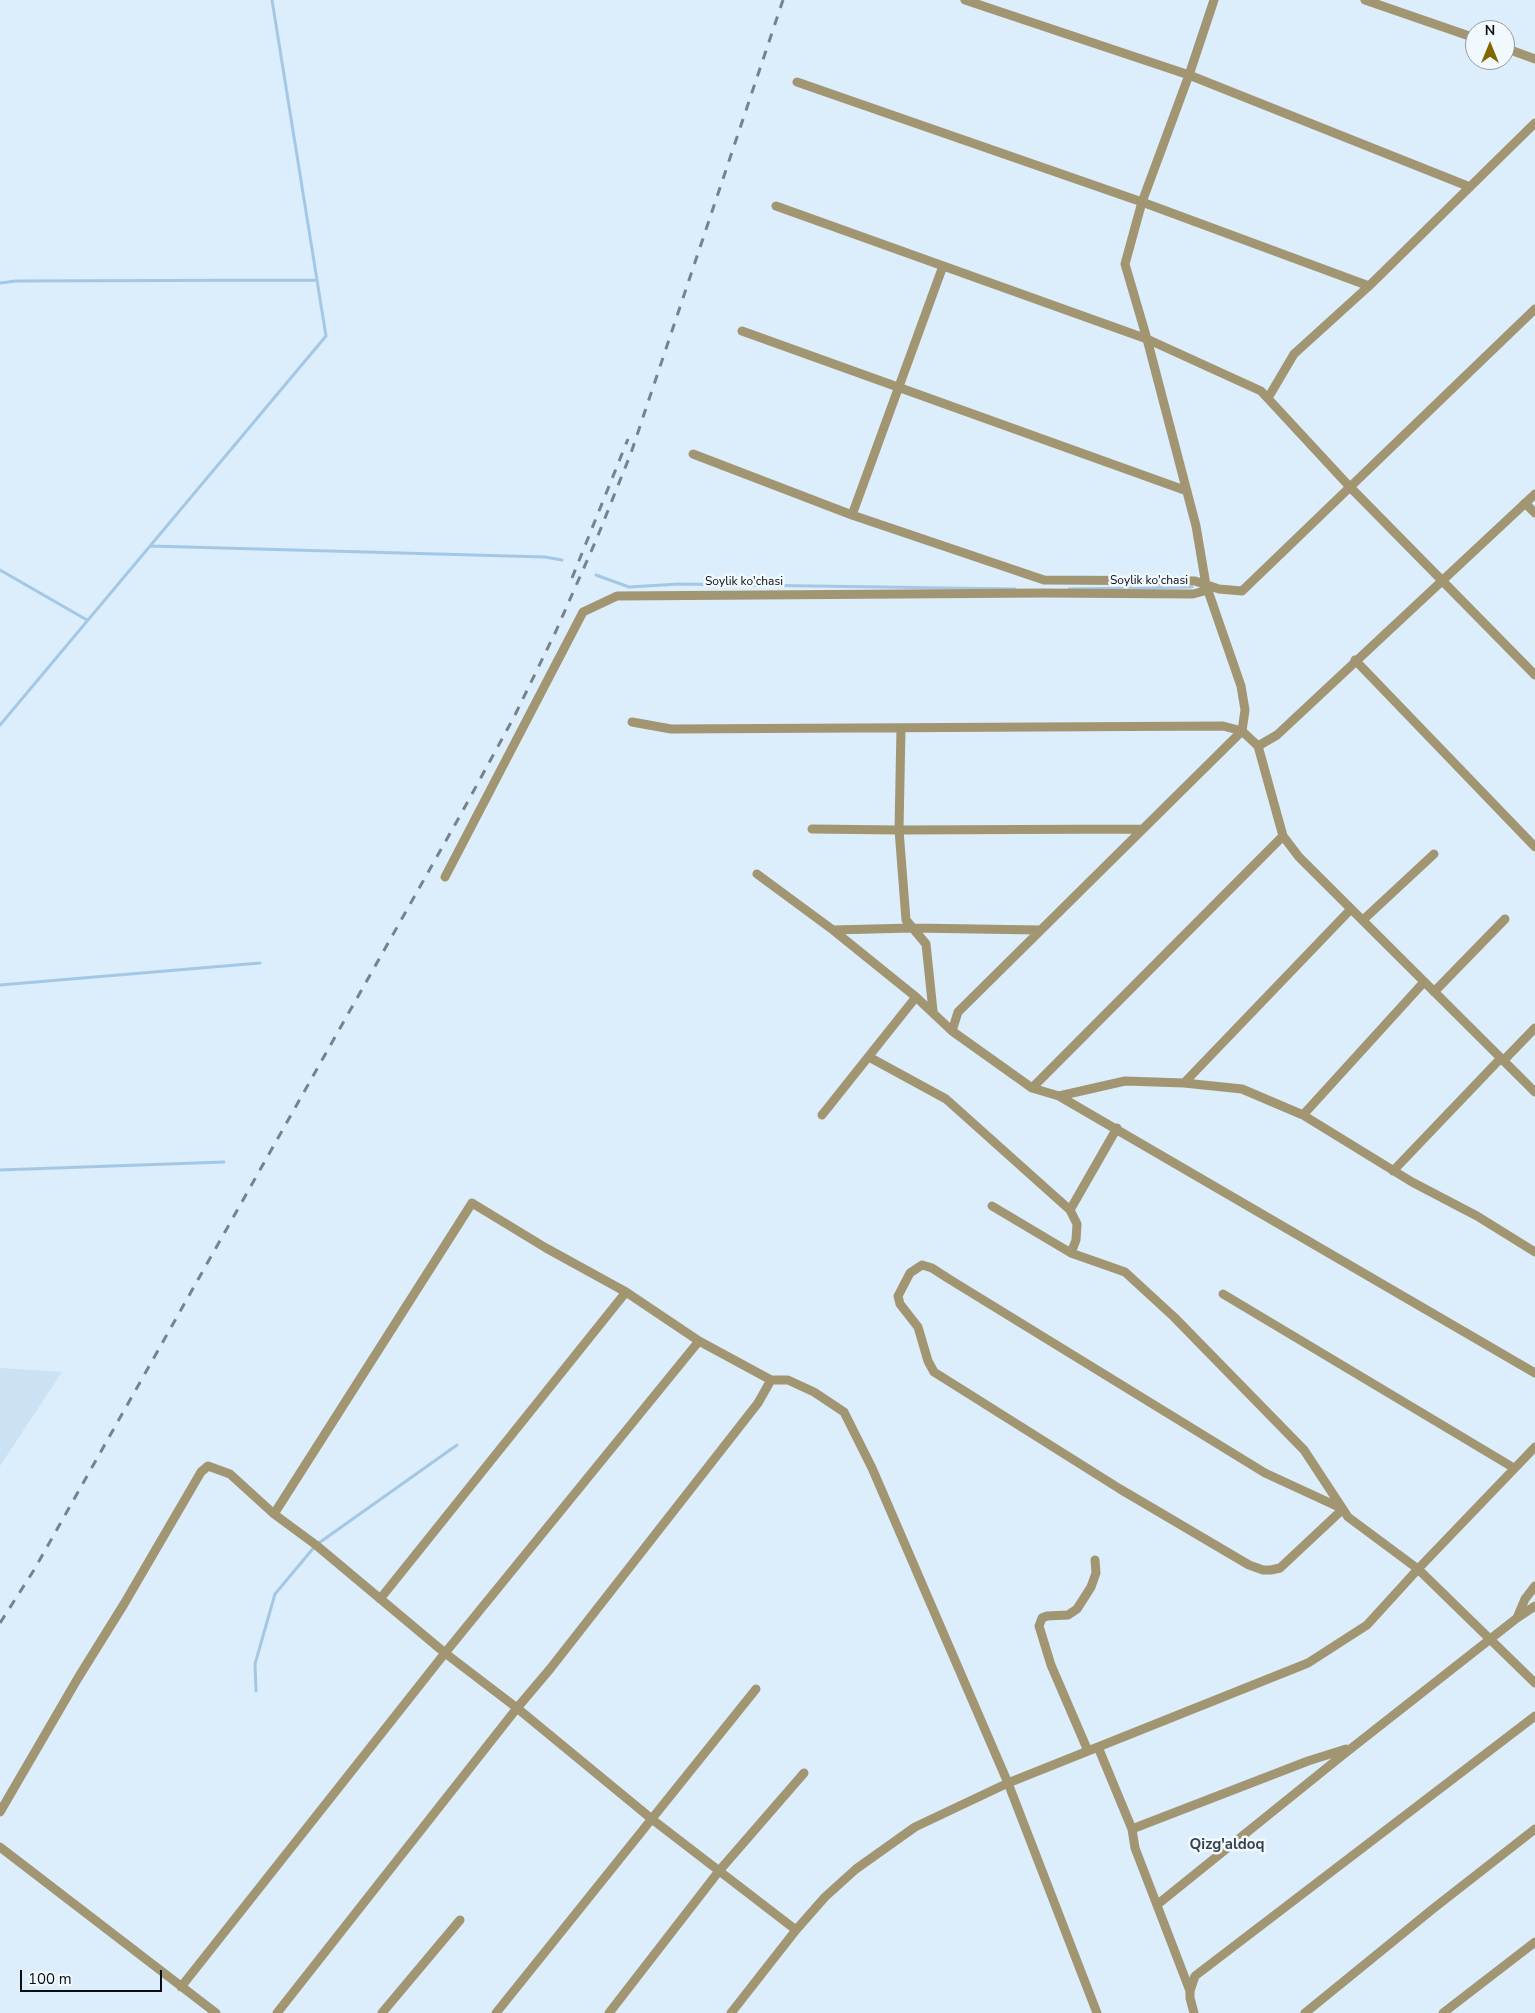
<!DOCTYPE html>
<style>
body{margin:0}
#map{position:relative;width:1535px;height:2013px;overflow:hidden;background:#dcedfb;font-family:"Nunito Sans",sans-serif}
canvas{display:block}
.north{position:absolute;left:1465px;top:20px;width:50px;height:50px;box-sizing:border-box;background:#f2f9fe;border:1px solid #949ba0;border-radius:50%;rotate:0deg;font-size:14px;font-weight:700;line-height:20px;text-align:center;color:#080e12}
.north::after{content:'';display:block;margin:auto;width:18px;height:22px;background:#816700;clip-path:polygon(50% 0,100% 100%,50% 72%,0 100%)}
.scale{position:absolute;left:20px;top:1970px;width:142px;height:22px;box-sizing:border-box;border:2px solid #080e12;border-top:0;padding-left:6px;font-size:15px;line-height:18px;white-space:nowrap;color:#080e12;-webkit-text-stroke:4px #f2f9fe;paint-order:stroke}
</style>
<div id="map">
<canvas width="1535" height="2013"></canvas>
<div class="north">N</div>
<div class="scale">100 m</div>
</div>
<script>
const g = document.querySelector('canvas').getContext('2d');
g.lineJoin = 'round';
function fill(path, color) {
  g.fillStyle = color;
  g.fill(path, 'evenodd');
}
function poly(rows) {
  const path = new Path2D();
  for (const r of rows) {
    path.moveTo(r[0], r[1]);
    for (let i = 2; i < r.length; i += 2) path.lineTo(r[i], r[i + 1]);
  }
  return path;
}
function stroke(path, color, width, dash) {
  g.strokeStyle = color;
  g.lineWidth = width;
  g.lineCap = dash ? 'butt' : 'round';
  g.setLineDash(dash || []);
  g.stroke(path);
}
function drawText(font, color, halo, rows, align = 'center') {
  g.font = font + ' "Nunito Sans",sans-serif';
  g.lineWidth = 5;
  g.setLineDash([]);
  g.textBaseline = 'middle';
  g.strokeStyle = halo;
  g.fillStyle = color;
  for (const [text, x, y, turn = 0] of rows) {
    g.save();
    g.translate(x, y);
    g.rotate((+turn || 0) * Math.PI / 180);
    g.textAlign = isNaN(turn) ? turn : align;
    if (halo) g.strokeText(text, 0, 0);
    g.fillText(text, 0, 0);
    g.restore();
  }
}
fill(poly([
 [0,1368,62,1372,0,1466]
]), '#cae2f4');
stroke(poly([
 [0,283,16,281,316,280],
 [150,546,545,557,562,560],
 [0,570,87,620],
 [596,575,629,587,679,584,1015,589],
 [1069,589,1192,587],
 [0,725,326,336,272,0],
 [0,985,260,963],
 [0,1170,224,1162],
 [256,1691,255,1664,275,1594,316,1545,457,1445]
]), '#a4c8e4', 3);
stroke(poly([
 [965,0,1189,75,1470,187],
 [1214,0,1189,75,1142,202,1125,264,1147,339,1261,391,1349,486,1535,675],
 [1365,0,1475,38],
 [1505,48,1535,59],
 [797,82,1142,202,1369,286],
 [776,206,1147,339,1196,526,1206,585,1241,686,1245,710,1242,731,958,1012,952,1031],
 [742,331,1187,491],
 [1268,398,1294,354,1369,286,1535,123],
 [693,454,852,515,1044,580,1195,581,1219,589,1242,591,1535,309],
 [1525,503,1535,513],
 [852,515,943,266],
 [1355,660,1535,847],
 [632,722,671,729,1223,726,1242,731,1258,746,1283,836,1299,857,1535,1092],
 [901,728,899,830,906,920,926,944,933,1011],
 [1258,746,1277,735,1535,494],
 [812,829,899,830,1142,829],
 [757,874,833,930,916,997,952,1031,1032,1088,1059,1096,1125,1081,1184,1083,1242,1089,1303,1115,1412,1182,1477,1216,1535,1252],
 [445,877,583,612,617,596,1044,593,1193,594,1208,590],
 [1363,920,1434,854],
 [833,930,912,928,1040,930],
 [1434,992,1505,919],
 [869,1057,946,1099,1070,1210,1077,1224,1076,1240,1071,1253],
 [1503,1061,1535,1028],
 [1184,1083,1351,909],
 [1032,1088,1283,836],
 [1059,1096,1535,1373],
 [822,1115,916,997],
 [1303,1115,1424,982],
 [1393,1171,1501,1058],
 [992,1206,1071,1253,1125,1272,1174,1317,1304,1450,1348,1517,1418,1569,1535,1683],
 [1070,1210,1117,1128],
 [922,1265,932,1268,949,1279,1265,1473,1343,1509,1280,1568,1271,1570,1263,1570,1249,1565,1120,1489,934,1372,928,1361,918,1327,900,1304,898,1296,910,1273,922,1265],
 [1223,1294,1514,1468],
 [274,1514,472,1203,546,1248,626,1292,699,1341,771,1380],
 [380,1599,626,1292],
 [1517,1618,1525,1599,1535,1586],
 [1098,1747,1132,1829,1308,1761,1346,1749],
 [1088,1751,1051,1665,1039,1626,1042,1618,1047,1616,1068,1615,1077,1609,1091,1587,1096,1573,1095,1560],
 [0,1812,78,1678,124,1604,201,1472,208,1466,230,1474,274,1514,316,1545,445,1653,517,1708,653,1820,796,1930],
 [1132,1829,1135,1848,1190,1991],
 [0,1847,216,2013],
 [1158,1904,1344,1754,1517,1618,1535,1606],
 [181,1987,445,1653,699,1341],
 [277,2013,517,1708,550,1669,758,1403,771,1380,788,1380,814,1392,844,1412,872,1468,1008,1783,1097,2013],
 [382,2013,460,1920],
 [496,2013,756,1689],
 [609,2013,719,1871,804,1773],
 [731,2013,796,1930,825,1897,856,1869,915,1827,1008,1783,1308,1663,1367,1625,1418,1569,1535,1447],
 [1194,2013,1190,1998,1190,1991,1195,1976,1535,1716],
 [1305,2013,1434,1908,1535,1829],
 [1443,2013,1535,1942]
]), '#a29672', 9);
stroke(poly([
 [572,578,628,439],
 [0,1623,34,1570,461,814,514,717,556,631,597,538,631,453,783,0]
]), '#77828c', 3, [9, 9]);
drawText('12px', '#080e12', '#f2f9fe', [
 ["Soylik ko'chasi",1149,581],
 ["Soylik ko'chasi",744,582]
]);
drawText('bold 15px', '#36434e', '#f2f9fe', [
 ["Qizg'aldoq",1227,1845]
]);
</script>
